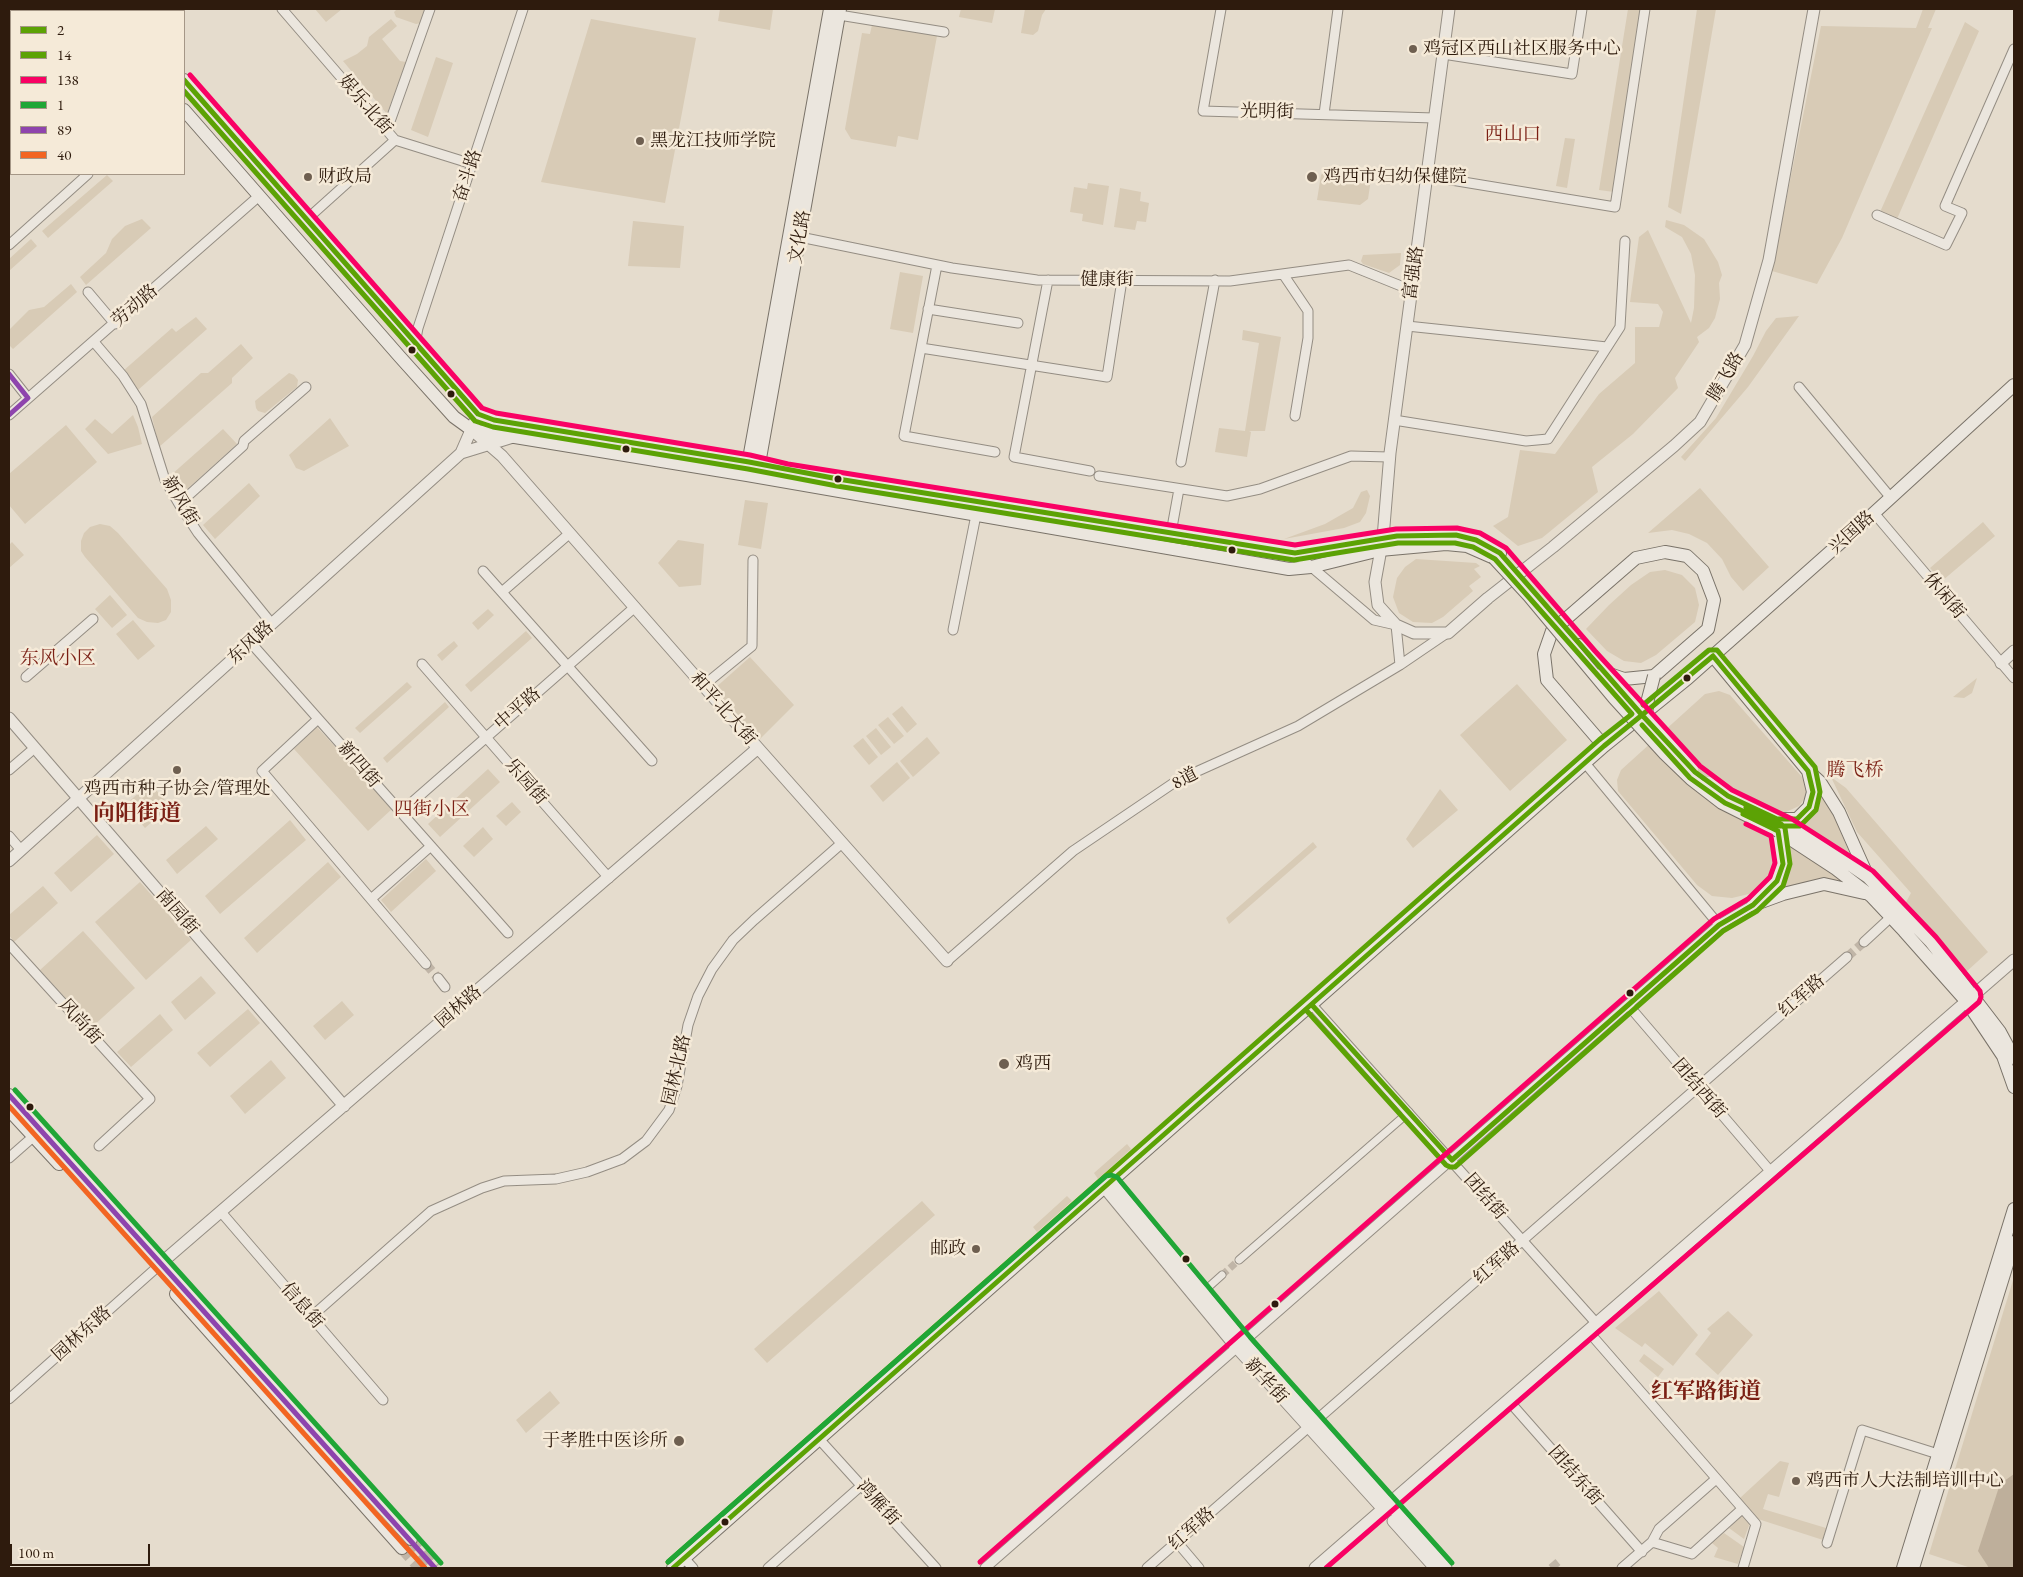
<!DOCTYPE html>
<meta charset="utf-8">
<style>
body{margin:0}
#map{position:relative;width:2023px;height:1577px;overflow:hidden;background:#e5dccd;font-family:"EB Garamond",serif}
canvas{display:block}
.frame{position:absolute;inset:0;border:10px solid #2e1b0d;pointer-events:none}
.legend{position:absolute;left:10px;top:10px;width:175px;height:165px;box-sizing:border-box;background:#f5ead8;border:1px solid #a59787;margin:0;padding:6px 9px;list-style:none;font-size:15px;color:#2e1b0d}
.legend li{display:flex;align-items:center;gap:10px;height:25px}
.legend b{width:25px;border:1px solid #a59787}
.scale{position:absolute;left:10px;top:1544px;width:140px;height:22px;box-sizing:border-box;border:2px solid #2e1b0d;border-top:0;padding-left:6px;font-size:15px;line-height:18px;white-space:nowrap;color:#2e1b0d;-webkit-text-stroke:4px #f5ead8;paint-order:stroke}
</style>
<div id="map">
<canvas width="2023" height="1577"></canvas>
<div class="frame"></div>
<ul class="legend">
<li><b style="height:6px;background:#5ca205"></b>2</li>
<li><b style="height:6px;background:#5ca205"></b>14</li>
<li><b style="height:6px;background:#f90164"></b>138</li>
<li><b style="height:6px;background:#20a636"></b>1</li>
<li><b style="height:6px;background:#8e44ad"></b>89</li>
<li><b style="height:6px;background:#f26522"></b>40</li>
</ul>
<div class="scale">100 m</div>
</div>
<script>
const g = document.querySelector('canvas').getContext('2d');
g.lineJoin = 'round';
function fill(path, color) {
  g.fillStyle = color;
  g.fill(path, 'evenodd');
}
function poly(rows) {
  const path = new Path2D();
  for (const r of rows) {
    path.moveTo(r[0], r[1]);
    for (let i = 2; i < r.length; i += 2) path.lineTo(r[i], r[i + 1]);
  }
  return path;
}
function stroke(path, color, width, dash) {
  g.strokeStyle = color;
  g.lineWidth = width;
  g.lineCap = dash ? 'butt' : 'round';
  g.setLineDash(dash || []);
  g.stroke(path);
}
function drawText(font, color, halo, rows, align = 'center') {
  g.font = font + ' "EB Garamond","Noto Serif SC",serif';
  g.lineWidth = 5;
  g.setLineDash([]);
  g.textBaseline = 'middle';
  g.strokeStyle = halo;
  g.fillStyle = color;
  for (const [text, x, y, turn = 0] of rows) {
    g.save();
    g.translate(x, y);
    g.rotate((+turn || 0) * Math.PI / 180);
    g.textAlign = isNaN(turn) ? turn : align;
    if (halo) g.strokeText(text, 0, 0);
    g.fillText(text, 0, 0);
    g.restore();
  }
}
fill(poly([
 [315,9,342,9,326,22],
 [397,9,426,9,421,23,416,24,396,17,394,12],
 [720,9,773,9,770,30,718,21],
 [961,9,995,9,992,23,959,17],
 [1025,9,1046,9,1042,15,1038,31,1033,35,1021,33],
 [1628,9,1643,9,1614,192,1599,190],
 [1697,9,1716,9,1681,214,1668,207],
 [1923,9,1936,9,1928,28,1932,28,1842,238,1817,284,1772,271,1821,26,1916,28],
 [391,19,397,26,382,39,400,61,406,62,387,114,343,61,357,54,367,46,369,37],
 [591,19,696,38,665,203,541,182],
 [1965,22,1979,31,1897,219,1880,212],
 [872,25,937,36,918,140,898,136,896,147,851,139,845,129,862,33,870,34],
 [436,57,453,63,428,137,411,130],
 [1565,138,1575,139,1567,188,1556,186],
 [1330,166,1365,170,1363,178,1371,179,1368,199,1360,205,1317,200,1321,175],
 [107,175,113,181,48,238,42,231],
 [1088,183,1109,186,1103,225,1082,221,1083,214,1070,212,1074,187,1087,189],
 [1120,188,1141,192,1140,201,1149,203,1146,222,1137,221,1135,230,1114,227],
 [142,219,151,228,86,285,80,277,106,253,112,239,125,226],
 [1666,220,1684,225,1704,239,1718,262,1722,275,1719,283,1720,299,1715,318,1709,328,1697,337,1699,342,1675,378,1678,388,1633,434,1592,467,1598,492,1542,538,1518,546,1493,526,1508,517,1520,450,1555,454,1599,394,1635,363,1635,327,1659,327,1663,312,1658,304,1630,302,1639,237,1648,230,1691,323,1694,308,1695,275,1691,254,1682,237,1665,227],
 [633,221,684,226,680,268,628,266],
 [31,239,37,246,9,271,9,259],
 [1401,253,1400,265,1389,273,1363,264,1361,261,1363,255],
 [900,272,923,276,913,333,890,329],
 [71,284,77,292,13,349,9,345,9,330,29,310,44,307],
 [1799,316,1748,387,1685,461,1681,457,1716,418,1753,356,1766,331,1776,318],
 [196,317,207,329,138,390,123,371,172,328,176,332],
 [1243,330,1281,337,1265,431,1249,431,1251,432,1247,457,1215,452,1219,428,1245,431,1259,343,1242,340],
 [241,344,253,358,232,378,232,383,159,447,152,417,201,373,208,373],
 [289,373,294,375,298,380,297,387,265,413,258,411,256,408,255,401],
 [133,415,138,427,142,444,108,454,85,429,95,419,112,434],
 [330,418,349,446,304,471,296,468,289,455],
 [66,425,97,462,25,524,9,505,9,474],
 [223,429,237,444,185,491,171,475],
 [249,483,260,496,215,539,203,525],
 [1700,488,1769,567,1743,591,1731,577,1722,559,1707,543,1689,534,1672,530,1648,533],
 [1367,490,1370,496,1366,513,1360,522,1344,528,1284,539,1325,524,1353,508,1361,492],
 [745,500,768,503,761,549,738,545],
 [1983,522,1995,536,1942,581,1930,568],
 [100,524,110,526,118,533,167,589,171,600,171,612,166,620,158,623,147,622,138,618,85,557,81,551,81,541,84,533,90,527],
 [678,540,704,544,701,585,679,587,658,563],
 [12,542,24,555,9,568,9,545],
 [1416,559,1476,563,1480,566,1474,569,1481,577,1469,586,1473,591,1443,617,1432,623,1413,622,1399,613,1393,597,1397,578,1405,567],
 [1665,570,1682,575,1695,588,1699,605,1695,622,1656,655,1641,663,1624,661,1607,651,1586,629,1609,605,1631,585,1650,572],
 [110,595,127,615,112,628,95,609],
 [488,609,494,615,478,630,472,623],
 [133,620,155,646,138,660,116,634],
 [526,631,532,638,471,692,465,685],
 [454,641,458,646,442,661,437,655],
 [750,657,794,705,760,739,714,689],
 [1977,678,1972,693,1964,698,1953,697],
 [407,682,412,687,360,733,355,728],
 [1517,684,1567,740,1510,791,1460,735],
 [1719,691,1730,695,1802,777,1807,787,1805,798,1799,806,1786,812,1772,843,1777,863,1773,876,1757,892,1732,898,1712,896,1697,885,1618,791,1617,780,1621,770,1705,694],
 [445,702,449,707,387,763,383,758],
 [902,706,917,724,907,733,892,714],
 [888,717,904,736,894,744,878,725],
 [317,727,392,809,368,831,294,749],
 [876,728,891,747,881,755,866,736],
 [927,737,940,753,913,777,900,761],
 [863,738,878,757,869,765,853,746],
 [897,762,910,778,883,802,870,786],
 [488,769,500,782,440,837,428,824],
 [1831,777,1846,788,1988,952,1966,972,1905,904,1911,893,1857,832],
 [150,783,170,806,145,828,125,805],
 [1816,785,1830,807,1849,852,1855,876,1838,881,1817,879,1777,890,1786,877,1789,865,1789,849,1801,823,1811,815,1818,801],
 [1440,789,1458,810,1413,848,1406,839],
 [512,802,521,812,506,826,496,816],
 [290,820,306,840,220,914,205,896],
 [206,826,218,839,177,874,166,860],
 [483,827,493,839,474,857,463,846],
 [97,835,114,854,71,892,54,873],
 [1313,842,1317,847,1229,924,1226,918],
 [426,859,436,871,391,912,381,900],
 [328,862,341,877,257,953,244,938],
 [140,882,191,940,146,980,95,922],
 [43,886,58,903,14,942,9,935,9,915],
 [83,931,135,988,92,1027,40,970],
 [201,976,216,993,185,1020,171,1002],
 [342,1001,354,1015,325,1040,313,1026],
 [248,1009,260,1023,210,1067,197,1053],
 [160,1014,173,1030,131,1067,117,1052],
 [271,1060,286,1078,245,1114,230,1096],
 [1127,1144,1131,1149,1098,1179,1094,1173],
 [1067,1196,1072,1201,1037,1232,1033,1227],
 [922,1201,935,1215,767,1363,754,1349],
 [2014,1277,2014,1568,1971,1568,1929,1554],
 [1659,1291,1698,1335,1673,1366,1645,1343,1642,1347,1615,1328],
 [1728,1311,1753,1335,1718,1375,1695,1354,1711,1333,1707,1329],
 [1644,1354,1664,1369,1658,1377,1639,1361],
 [550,1391,560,1403,526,1433,516,1420],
 [1780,1461,1789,1463,1779,1497,1768,1494,1763,1509,1826,1528,1823,1540,1758,1519,1740,1498],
 [1742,1515,1750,1523,1744,1539,1729,1528],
 [1724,1533,1744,1547,1738,1564,1714,1557,1718,1548,1712,1543]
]), '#d8cbb6');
fill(poly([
 [2014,1474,2014,1568,1989,1568,1978,1551,2000,1484]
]), '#beaf9b');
stroke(poly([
 [1222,1275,1239,1260]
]), '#c0b5a7', 7, [7, 3.5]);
stroke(poly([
 [1847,957,1864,942],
 [426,964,438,978],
 [1552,1562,1557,1568]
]), '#c0b5a7', 9, [9, 4.5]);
stroke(poly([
 [411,1539,435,1568],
 [402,1548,420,1568]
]), '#c0b5a7', 12, [12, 6]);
const pedestrian = poly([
 [1239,1260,1409,1112],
 [1203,1292,1222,1275]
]);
const minor = poly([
 [282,9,395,140,472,164],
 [1221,9,1203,111,1434,118],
 [839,15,944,32],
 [1443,54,1572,74,1582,9],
 [9,79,11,81],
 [1324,114,1338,9],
 [387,130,430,9],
 [1427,176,1615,207,1645,9],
 [1877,215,1946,245,1962,213,1945,206,2014,49],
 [306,220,395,140],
 [800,237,952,268,1037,280,1230,281,1349,265,1411,290],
 [9,245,88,174],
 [937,265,904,436,995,452],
 [1283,274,1308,311,1308,338,1295,416],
 [1048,280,1014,457,1090,471],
 [88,292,115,324],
 [928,309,1018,323],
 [1407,326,1607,347],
 [94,342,123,376,141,404,165,480,179,504,198,533,272,624],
 [415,344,418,328,523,9],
 [921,348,1107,377,1122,280],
 [9,374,28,398],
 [1799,387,1891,498],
 [9,415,259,196],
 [1394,420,1526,441,1548,439,1620,327,1625,241],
 [1181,462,1215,280],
 [1099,476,1227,496,1260,489,1351,456,1389,457],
 [179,504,243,446,244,441,306,387],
 [1874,513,2014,678],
 [1171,533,1179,489],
 [1295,553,1374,620,1396,625,1400,665],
 [483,571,652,761],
 [502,592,570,533],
 [953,630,976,515],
 [251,643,508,933],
 [422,664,609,878],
 [26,677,93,619],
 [703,686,752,646,753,560],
 [318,719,262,771,426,964],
 [1585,763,1719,925],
 [9,770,30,752],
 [401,812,635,607],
 [9,836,21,850],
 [371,899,431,846],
 [1864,942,1891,917],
 [9,944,150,1099,99,1146],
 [947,961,1073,851,1178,780,1298,726,1400,665,1447,633],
 [438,978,445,987],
 [1312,1005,1597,1324],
 [1629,1006,1771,1172],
 [9,1158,34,1136],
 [221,1212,383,1400],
 [311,1317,431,1211,482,1188,504,1181,556,1179,587,1172,622,1159,646,1141,669,1110,677,1086,688,1025,698,996,712,969,733,940,754,920,842,843],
 [1588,1331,1756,1524,1743,1568],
 [9,1399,154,1270],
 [1508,1400,1642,1552],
 [819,1439,936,1568],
 [1177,1542,1199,1568],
 [1652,1542,1659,1529,1716,1479],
 [1827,1543,1862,1430,1938,1454],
 [684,1558,693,1568],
 [768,1568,862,1485],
 [985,1568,1719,925,1753,905],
 [1147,1568,1847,957],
 [1622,1568,1652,1542,1692,1554,1742,1509]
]);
const tertiary = poly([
 [1449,9,1390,453,1383,538,1375,582,1378,605,1396,625,1414,633,1448,633,1488,598,1553,547,1674,446,1700,422,1745,345,1769,260,1814,9],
 [472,430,502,456,758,748,947,961],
 [461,453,513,437],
 [2001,663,2014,651],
 [9,718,344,1106],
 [9,861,461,453,478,414],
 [1111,1182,1244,1342,1446,1568],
 [1104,1187,1237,1348,1381,1507],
 [160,1264,758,748],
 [1393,1521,1435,1568],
 [1315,1568,2014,960]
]);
const secondary = poly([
 [95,9,97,11],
 [122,9,124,11],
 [184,80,478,414,494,420,749,462,787,471,891,488,1295,553,1397,536,1456,535,1476,540,1500,553],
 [184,110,400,357,454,417,472,430,747,475,1289,569,1311,567,1380,550,1446,544,1467,546,1492,557],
 [759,464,840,9],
 [747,470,830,9],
 [1579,645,1604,672],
 [1713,656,1808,771,1820,782,1839,812,1868,877],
 [1601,671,1624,679,1654,676,1708,629,1714,600,1703,571,1687,556,1665,552,1636,558,1552,631,1544,654,1547,680,1604,746],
 [1777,819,1833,853,1868,877,1931,942,2000,1032,2014,1058],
 [1778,819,1797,819,1809,807,1813,792,1808,771],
 [1778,831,1836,869,1871,896,1904,931,1967,1002,2003,1056,2014,1087],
 [1756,902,1777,881,1783,864,1778,831],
 [1753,905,1783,894,1824,884,1864,893],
 [9,1095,411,1539],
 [9,1110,59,1164],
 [176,1294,402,1548],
 [673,1568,1604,746,1688,678,1874,513,2014,385],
 [1903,1568,2014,1209],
 [1913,1568,2014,1242]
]);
stroke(pedestrian, '#948d83', 9);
stroke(minor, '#948d83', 11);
stroke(tertiary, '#948d83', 13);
stroke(secondary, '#7a7369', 14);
stroke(pedestrian, '#ebe6de', 7);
stroke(minor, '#ebe6de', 9);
stroke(tertiary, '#ebe6de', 11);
stroke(secondary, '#ebe6de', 12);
const secondaryBridge = poly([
 [1494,558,1529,596,1614,698,1665,754,1691,779,1722,803,1778,831],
 [1604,672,1692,769],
 [1645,722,1648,699,1654,676],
 [1709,783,1728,796,1777,819]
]);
stroke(secondaryBridge, '#7a7369', 14, []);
stroke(secondaryBridge, '#ebe6de', 12);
stroke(poly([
 [184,80,478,414,494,420,749,462,838,479,1295,553,1397,536,1456,535,1476,540,1500,553,1642,715],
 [1713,656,1808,771,1813,792,1809,807,1797,819,1777,819,1728,796,1695,772,1642,715,1713,656],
 [1312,1005,1452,1160,1719,925,1753,905,1777,881,1783,864,1778,831,1743,814],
 [673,1568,1604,746,1642,715]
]), '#5ca205', 5);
stroke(poly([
 [184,91,475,421,493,427,748,469,837,486,1294,560,1398,543,1455,543,1473,547,1495,559,1632,714,1599,740,668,1562],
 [1642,725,1690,778,1725,803,1776,826,1800,826,1816,810,1820,792,1815,767,1717,650,1709,650,1643,705],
 [1306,1010,1446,1165,1450,1167,1455,1167,1723,931,1757,911,1783,886,1790,864,1785,828,1781,824,1746,807]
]), '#5ca205', 5);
stroke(poly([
 [190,75,482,408,496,413,750,455,788,464,1295,545,1396,529,1457,528,1480,533,1506,548,1595,651,1700,766,1732,790,1792,819,1873,871,1936,937,1980,991,1981,997,1979,1002,1326,1568],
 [980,1562,1714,919,1748,899,1770,877,1775,863,1771,836,1746,824]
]), '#f90164', 5);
stroke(poly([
 [15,1090,441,1563],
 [668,1562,1106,1176,1111,1175,1117,1177,1250,1337,1452,1563]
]), '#20a636', 5);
stroke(poly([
 [9,374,28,398,9,415],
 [9,1095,435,1568]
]), '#8e44ad', 5);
stroke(poly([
 [9,1106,425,1568]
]), '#f26522', 5);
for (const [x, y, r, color] of [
 [1413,49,5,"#6e5f50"],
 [640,141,5,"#6e5f50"],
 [308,177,5,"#6e5f50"],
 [1312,177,6,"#6e5f50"],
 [412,350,4.5,"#2e1b0d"],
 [451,394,4.5,"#2e1b0d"],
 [626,449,4.5,"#2e1b0d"],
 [838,479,4.5,"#2e1b0d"],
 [1232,550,4.5,"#2e1b0d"],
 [1687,678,4.5,"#2e1b0d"],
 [177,770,5,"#6e5f50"],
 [1630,993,4.5,"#2e1b0d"],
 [1004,1064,6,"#6e5f50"],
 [30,1107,4.5,"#2e1b0d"],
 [976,1249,5,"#6e5f50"],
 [1186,1259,4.5,"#2e1b0d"],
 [1275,1304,4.5,"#2e1b0d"],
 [679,1441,6,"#6e5f50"],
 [1796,1481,5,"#6e5f50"],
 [725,1522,4.5,"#2e1b0d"]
]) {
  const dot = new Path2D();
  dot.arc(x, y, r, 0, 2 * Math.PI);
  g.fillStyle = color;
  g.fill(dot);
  stroke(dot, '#f5ead8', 2);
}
drawText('18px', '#2e1b0d', '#f5ead8', [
 ["鸡冠区西山社区服务中心",1423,49],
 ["黑龙江技师学院",650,141],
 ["财政局",318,177],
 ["鸡西市妇幼保健院",1323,177],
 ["鸡西市种子协会/管理处",177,789,"center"],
 ["鸡西",1015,1064],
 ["邮政",966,1249,"right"],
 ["于孝胜中医诊所",668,1441,"right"],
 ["鸡西市人大法制培训中心",1806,1481]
], 'left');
drawText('18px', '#2e1b0d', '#f5ead8', [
 ["娱乐北街",365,105,49],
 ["光明街",1267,112,1],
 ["奋斗路",468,176,-72],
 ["文化路",800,237,-80],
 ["富强路",1414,273,-82],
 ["健康街",1107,280],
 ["劳动路",135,306,-41],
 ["腾飞路",1726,377,-60],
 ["新风街",180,501,60],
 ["兴国路",1852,533,-42],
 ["休闲街",1944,596,50],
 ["东风路",251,643,-42],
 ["中平路",518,709,-41],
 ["和平北大街",723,709,49],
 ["新四街",359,765,49],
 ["8道",1185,779,-28],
 ["乐园街",526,782,49],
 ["南园街",177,912,49],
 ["红军路",1802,996,-41],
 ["园林路",459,1007,-41],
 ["风尚街",80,1022,48],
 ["园林北路",677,1070,-77],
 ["团结西街",1699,1089,49],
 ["团结街",1485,1197,49],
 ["红军路",1497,1263,-41],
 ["信息街",302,1306,49],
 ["园林东路",82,1334,-42],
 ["新华街",1266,1381,48],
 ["团结东街",1575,1476,49],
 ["鸿雁街",878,1503,48],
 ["红军路",1192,1529,-41]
]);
drawText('19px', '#7a1f14', '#f5ead8', [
 ["西山口",1513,135],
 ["东风小区",58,659],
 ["腾飞桥",1855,771],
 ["四街小区",432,810]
]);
drawText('bold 22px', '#7a1f14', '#f5ead8', [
 ["向阳街道",137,814],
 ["红军路街道",1706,1392]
]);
</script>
